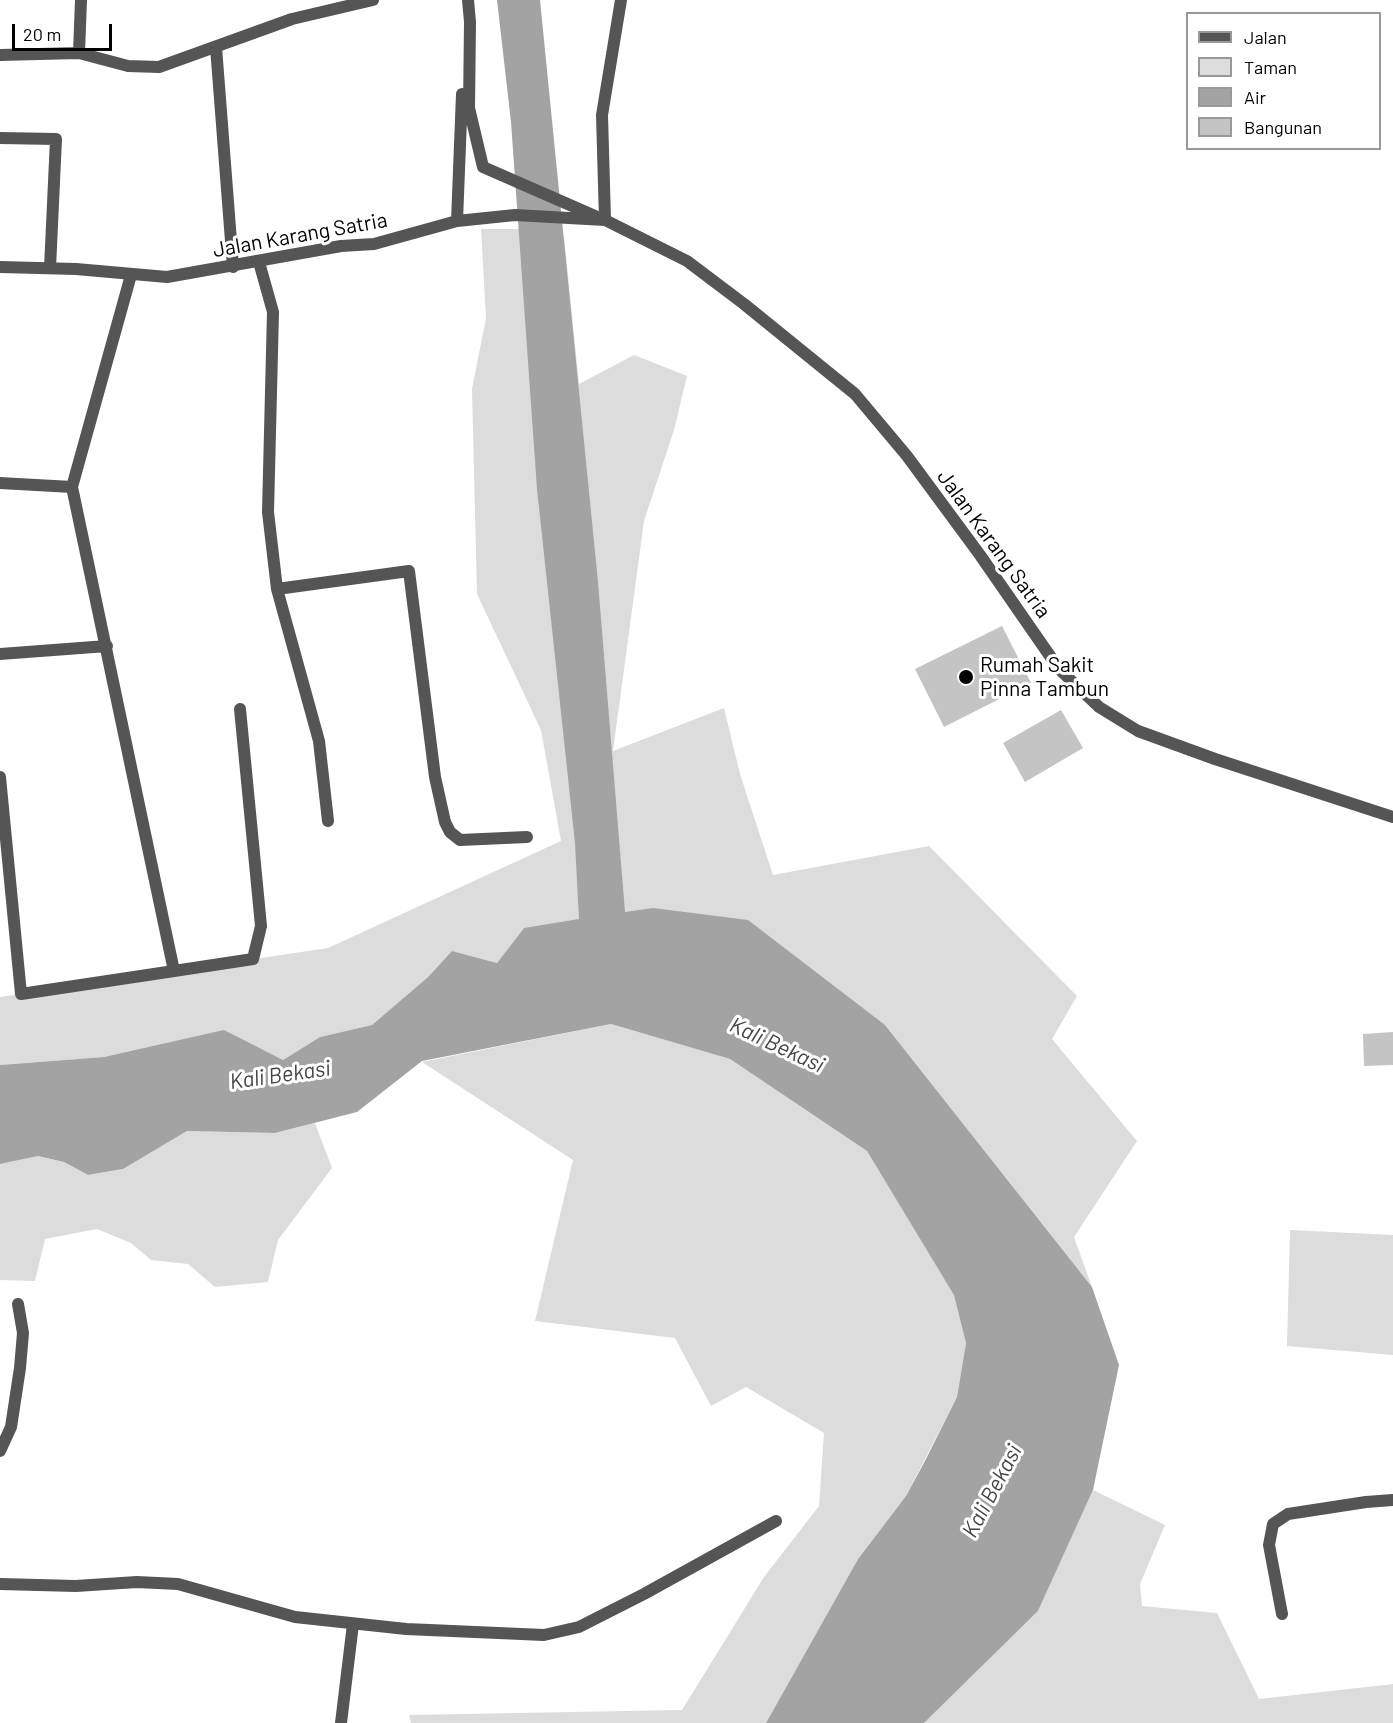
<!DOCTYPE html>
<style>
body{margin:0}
#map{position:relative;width:1393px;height:1723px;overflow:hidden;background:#fff;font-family:Barlow,sans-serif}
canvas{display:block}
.legend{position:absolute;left:1186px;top:12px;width:195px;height:138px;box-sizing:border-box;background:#fff;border:2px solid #999;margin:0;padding:8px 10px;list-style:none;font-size:18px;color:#000}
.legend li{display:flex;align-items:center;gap:12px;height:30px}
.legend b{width:30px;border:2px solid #999}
.scale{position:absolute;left:12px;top:24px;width:100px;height:27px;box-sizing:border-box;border:3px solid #000;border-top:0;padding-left:8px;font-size:18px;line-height:21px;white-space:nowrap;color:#000;-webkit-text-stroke:4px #fff;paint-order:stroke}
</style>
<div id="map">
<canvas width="1393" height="1723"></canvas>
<ul class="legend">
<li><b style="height:8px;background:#555"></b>Jalan</li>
<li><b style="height:16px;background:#dcdcdc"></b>Taman</li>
<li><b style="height:16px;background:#a3a3a3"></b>Air</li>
<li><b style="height:16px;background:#c4c4c4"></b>Bangunan</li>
</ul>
<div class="scale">20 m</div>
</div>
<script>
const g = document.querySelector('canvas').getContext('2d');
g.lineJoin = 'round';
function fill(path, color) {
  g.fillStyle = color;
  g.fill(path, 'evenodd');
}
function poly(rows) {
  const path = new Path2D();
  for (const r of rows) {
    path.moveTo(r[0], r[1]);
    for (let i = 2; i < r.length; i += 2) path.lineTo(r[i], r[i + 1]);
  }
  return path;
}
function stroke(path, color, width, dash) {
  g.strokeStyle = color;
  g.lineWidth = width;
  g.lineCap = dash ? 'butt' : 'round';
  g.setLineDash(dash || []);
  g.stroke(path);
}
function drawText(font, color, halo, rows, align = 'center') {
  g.font = font + ' Barlow,sans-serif';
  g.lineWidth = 6;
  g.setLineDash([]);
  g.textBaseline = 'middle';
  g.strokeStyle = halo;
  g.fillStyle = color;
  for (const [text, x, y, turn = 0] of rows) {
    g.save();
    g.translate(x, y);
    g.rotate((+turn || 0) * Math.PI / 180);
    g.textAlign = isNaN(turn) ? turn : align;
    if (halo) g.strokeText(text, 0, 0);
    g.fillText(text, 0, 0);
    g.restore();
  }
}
fill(poly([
 [481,229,528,229,564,236,579,384,634,355,687,376,674,430,644,521,613,751,724,708,740,774,773,875,929,846,1077,996,1052,1039,1137,1141,1074,1237,1092,1287,885,1025,524,928,497,963,452,951,428,977,372,1025,320,1037,283,1060,224,1031,104,1057,0,1065,0,997,328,948,561,841,541,730,477,594,472,389,486,318],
 [611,1024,730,1059,867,1151,955,1295,966,1343,957,1397,906,1496,858,1559,766,1723,411,1723,409,1715,682,1710,764,1577,819,1506,824,1433,746,1387,711,1406,675,1338,535,1321,573,1160,422,1062],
 [315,1123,332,1168,278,1240,268,1282,215,1287,188,1264,151,1260,131,1243,97,1229,45,1239,35,1281,0,1280,0,1164,38,1156,64,1162,88,1175,123,1169,187,1131,275,1133],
 [1290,1230,1393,1235,1393,1355,1287,1346],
 [1093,1490,1165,1525,1140,1584,1142,1606,1217,1613,1259,1699,1393,1684,1393,1723,924,1723,1038,1611]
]), '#dcdcdc');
fill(poly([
 [497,0,540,0,598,582,625,912,653,908,748,920,885,1025,1092,1287,1119,1365,1093,1490,1038,1611,924,1723,766,1723,858,1559,906,1496,925,1461,957,1397,966,1343,954,1295,867,1151,730,1059,611,1024,422,1061,357,1112,275,1133,187,1131,123,1169,88,1175,64,1162,38,1156,0,1164,0,1065,104,1057,224,1030,283,1060,320,1037,372,1025,428,977,452,951,497,963,524,928,579,919,575,843,537,489,511,122]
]), '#a3a3a3');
fill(poly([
 [1002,626,1031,683,944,727,915,669],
 [1061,710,1083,748,1025,782,1003,743],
 [1393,1032,1393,1065,1364,1066,1363,1034]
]), '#c4c4c4');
stroke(poly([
 [0,138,56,139,50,268]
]), '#555', 12);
stroke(poly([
 [216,47,233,267],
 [79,53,81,0],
 [0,55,79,53,128,66,159,67,292,19,373,0],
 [605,220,602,115,621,0],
 [259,262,273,312,268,512,277,589,319,741,328,821],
 [0,483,72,487],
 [277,589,409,571,435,777,445,822,450,832,460,840,527,837],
 [0,654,107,646],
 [0,777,21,994,174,971,72,487,131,275],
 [174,971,253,959,261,926,240,709],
 [0,1451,11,1427,20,1368,23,1333,18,1304],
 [0,1584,76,1586,137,1582,178,1584,295,1617,406,1629,544,1635,579,1627,644,1594,776,1521],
 [1282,1614,1269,1545,1273,1524,1288,1514,1366,1502,1393,1500],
 [341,1723,353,1624]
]), '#555', 12);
stroke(poly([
 [468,0,470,22,469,108,483,167,595,216],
 [457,221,462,94],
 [0,267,76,269,167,277,341,246,374,244,457,221,515,215,605,220,687,261,744,304,855,394,907,456,980,555,1059,669,1099,707,1138,731,1215,759,1393,817]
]), '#555', 12);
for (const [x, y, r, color] of [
 [966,677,8,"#000"]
]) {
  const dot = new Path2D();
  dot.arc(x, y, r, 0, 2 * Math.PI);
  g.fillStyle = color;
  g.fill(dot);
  stroke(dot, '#fff', 2);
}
drawText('21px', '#000', '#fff', [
 ["Jalan Karang Satria",300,235,-10],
 ["Jalan Karang Satria",994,544,54]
]);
drawText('21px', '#000', '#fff', [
 ["Rumah Sakit",980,665],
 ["Pinna Tambun",980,689]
], 'left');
drawText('italic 22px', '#444', '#fff', [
 ["Kali Bekasi",777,1045,25],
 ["Kali Bekasi",280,1075,-8],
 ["Kali Bekasi",992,1491,-62]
]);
</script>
